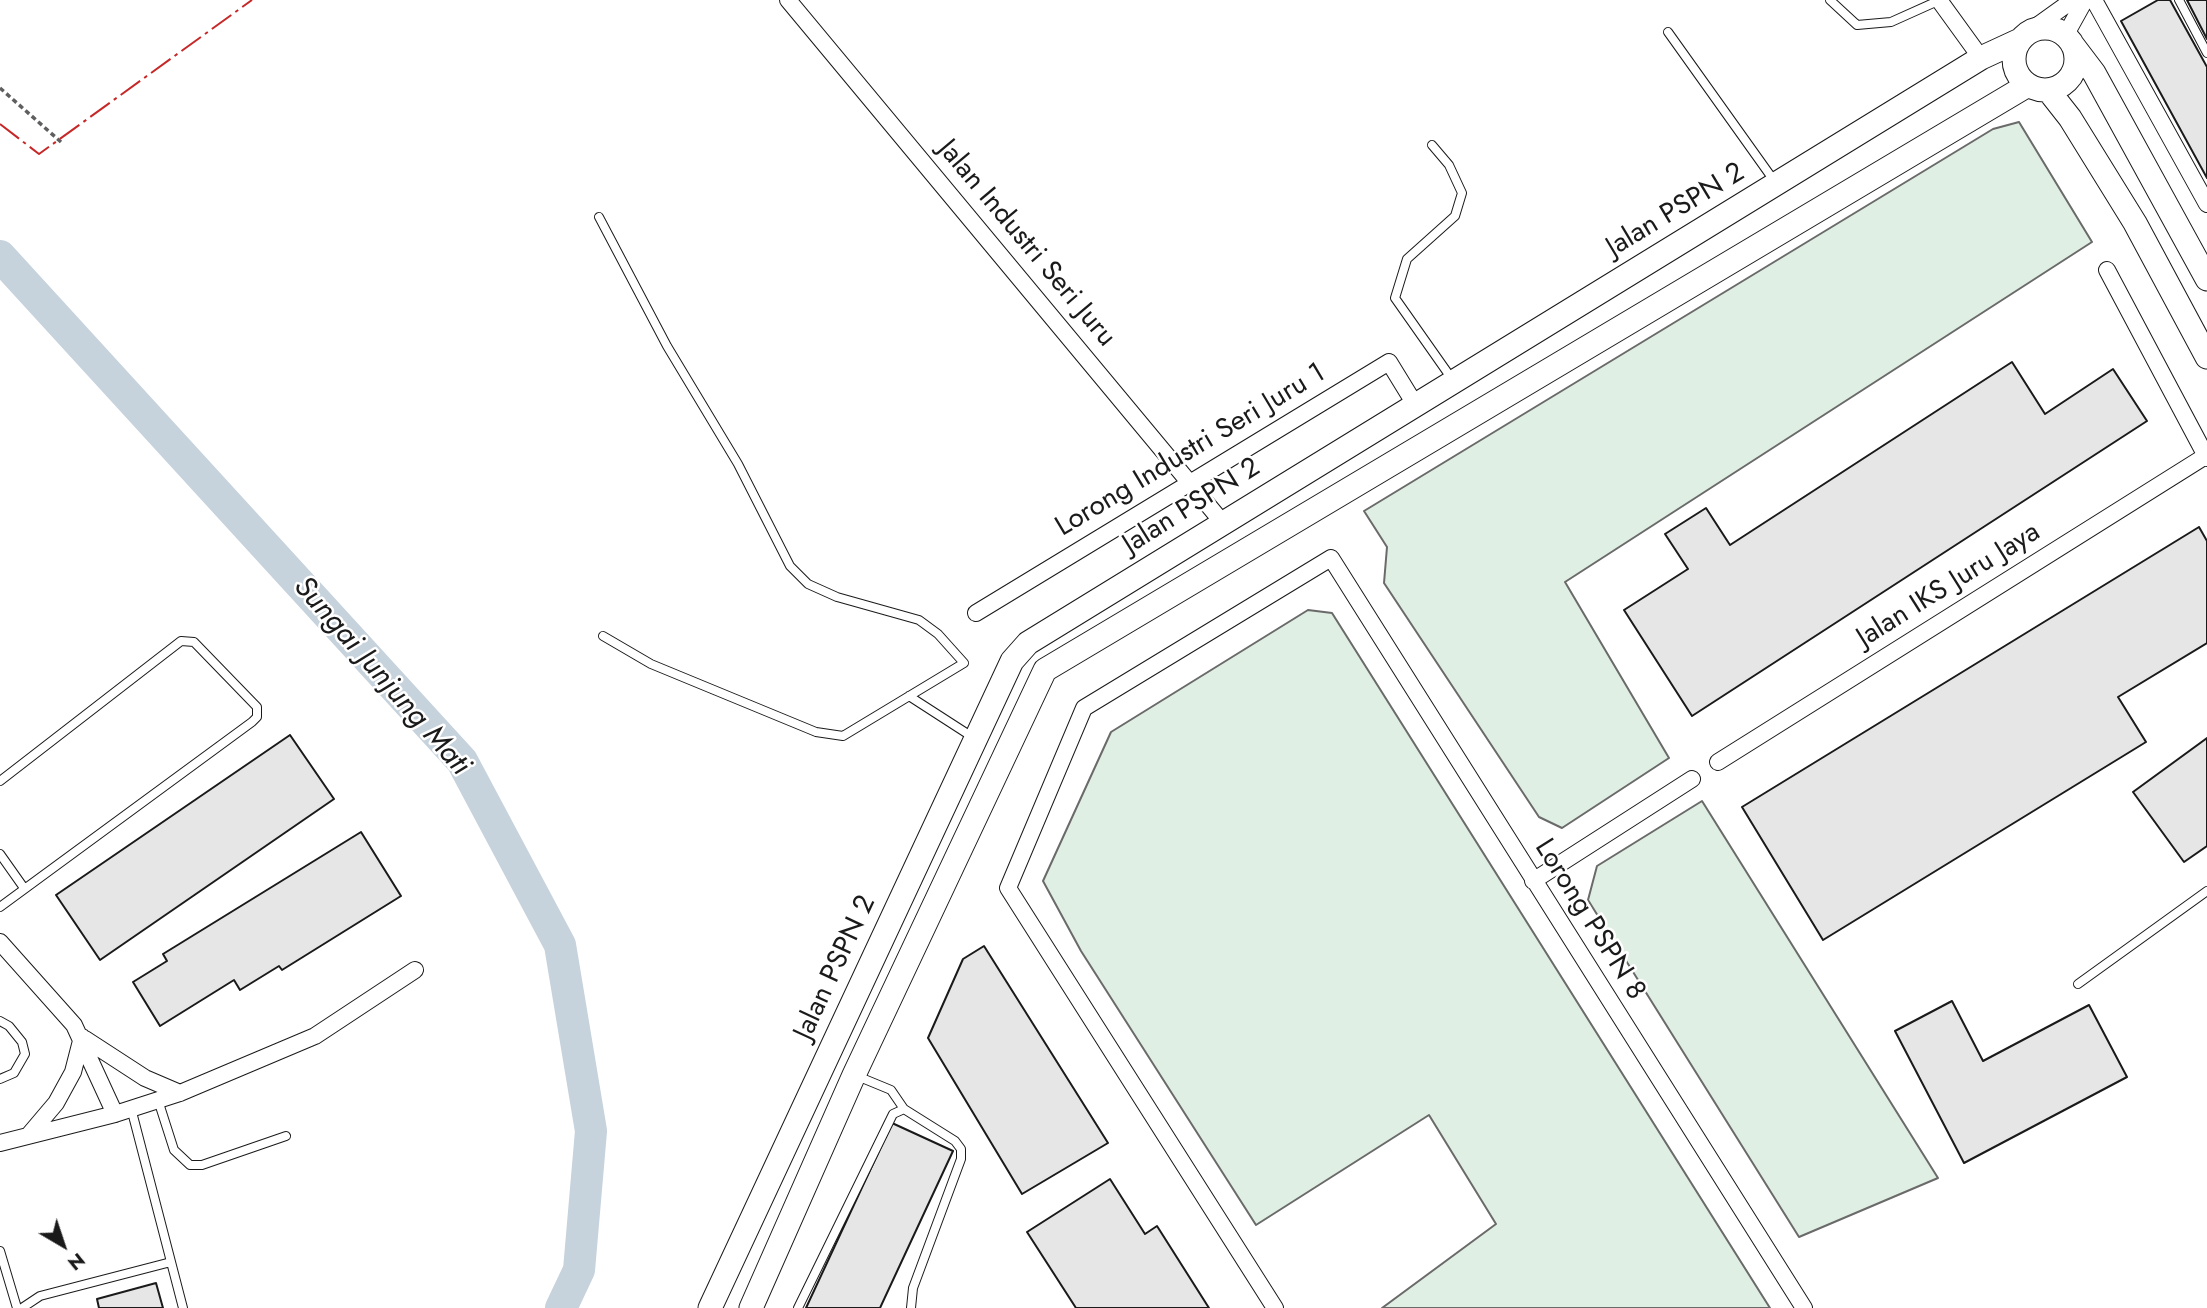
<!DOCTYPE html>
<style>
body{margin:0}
#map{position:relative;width:2207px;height:1308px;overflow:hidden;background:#fff;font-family:Jost,sans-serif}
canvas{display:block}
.north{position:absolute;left:28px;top:1210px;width:70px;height:70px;-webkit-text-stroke:5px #fff;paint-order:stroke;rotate:141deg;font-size:19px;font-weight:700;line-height:28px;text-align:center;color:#1a1a1a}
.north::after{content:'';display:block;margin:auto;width:24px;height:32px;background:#1a1a1a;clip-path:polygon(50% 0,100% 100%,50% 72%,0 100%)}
</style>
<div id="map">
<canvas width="2207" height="1308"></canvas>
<div class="north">N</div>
</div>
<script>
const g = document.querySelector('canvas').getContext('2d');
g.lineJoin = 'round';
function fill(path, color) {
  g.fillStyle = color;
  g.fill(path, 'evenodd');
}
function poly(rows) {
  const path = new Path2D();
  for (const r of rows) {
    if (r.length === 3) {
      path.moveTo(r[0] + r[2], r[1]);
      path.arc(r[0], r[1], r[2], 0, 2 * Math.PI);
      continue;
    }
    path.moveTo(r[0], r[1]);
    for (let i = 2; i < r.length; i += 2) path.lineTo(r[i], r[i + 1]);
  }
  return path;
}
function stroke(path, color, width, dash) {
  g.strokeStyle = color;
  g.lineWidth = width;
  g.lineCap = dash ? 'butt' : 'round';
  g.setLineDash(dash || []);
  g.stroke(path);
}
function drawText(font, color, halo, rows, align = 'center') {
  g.font = font + ' Jost,sans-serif';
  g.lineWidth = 5;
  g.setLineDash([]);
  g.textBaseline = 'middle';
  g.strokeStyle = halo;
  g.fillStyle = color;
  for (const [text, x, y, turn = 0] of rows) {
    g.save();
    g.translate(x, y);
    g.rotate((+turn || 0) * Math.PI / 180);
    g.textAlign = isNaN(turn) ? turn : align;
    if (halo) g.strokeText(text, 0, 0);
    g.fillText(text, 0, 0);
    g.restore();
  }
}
const green = poly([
 [2019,122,2092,242,1565,582,1669,758,1562,828,1539,817,1384,583,1387,547,1364,511,1993,129,2019,122],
 [1308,610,1332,613,1770,1308,1382,1308,1496,1224,1429,1115,1256,1225,1081,951,1043,881,1111,732,1308,610],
 [1702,801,1938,1178,1799,1237,1588,900,1597,866,1702,801]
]);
fill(green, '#e0efe3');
stroke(green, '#6a6a6a', 2);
stroke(poly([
 [0,256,462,761,560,945,591,1131,579,1270,561,1308]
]), '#c6d2dc', 32);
const building = poly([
 [2158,0,2170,0,2207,67,2207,178,2121,21,2158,0],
 [2187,0,2207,0,2207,39,2187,0],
 [2012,362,2045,414,2113,369,2147,421,1692,716,1624,610,1688,569,1665,534,1706,508,1730,545,2012,362],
 [2199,527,2207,541,2207,643,2118,697,2146,742,1823,940,1742,807,2199,527],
 [290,735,334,799,100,960,56,895,290,735],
 [2207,738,2207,846,2184,862,2133,792,2207,738],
 [361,832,401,896,282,970,279,966,240,990,234,980,160,1026,133,982,167,961,163,954,361,832],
 [984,946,1108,1143,1022,1194,928,1038,963,959,984,946],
 [1952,1001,1983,1061,2089,1005,2127,1077,1964,1163,1895,1031,1952,1001],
 [892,1123,953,1151,880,1308,806,1308,892,1123],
 [1110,1179,1145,1234,1157,1226,1209,1308,1076,1308,1027,1232,1110,1179],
 [156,1283,163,1308,99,1308,97,1299,156,1283]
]);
fill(building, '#e6e6e6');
stroke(building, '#1a1a1a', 2);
const lane = poly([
 [1830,0,1857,25,1891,22,1940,0],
 [2179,0,2207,53],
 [1668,32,1775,182],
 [1432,145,1449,165,1462,193,1455,216,1407,259,1395,298,1452,379],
 [599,217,667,346,738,464,790,566,808,584,837,597,919,620,938,634,964,663,843,736,816,732,651,664,603,636],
 [909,696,974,738],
 [0,781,181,641,194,642,257,707,257,717,252,722,0,907],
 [0,854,24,888],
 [2078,984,2207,891],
 [0,1021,9,1026,22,1042,25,1054,14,1073,0,1079],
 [857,1076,891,1090,904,1109],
 [158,1100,174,1150,190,1165,202,1165,286,1136],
 [131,1108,183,1308],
 [0,1251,17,1308],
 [22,1308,40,1296,171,1262],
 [798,1308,893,1114,904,1109,955,1141,961,1149,961,1159,913,1288,911,1308]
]);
const street = poly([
 [788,0,1223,523],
 [1939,0,1981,58],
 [2094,0,2207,204],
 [2027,33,2073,0],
 [2065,36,2085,0],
 [2107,270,2207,458],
 [976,613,1389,362,1416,406],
 [1718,762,2207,455],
 [1533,881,1692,779],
 [0,942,74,1025,115,1114],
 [85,1039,145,1078,180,1093],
 [28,1136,56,1103,73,1072,82,1037],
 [0,1143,115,1114,180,1093,315,1036,415,970],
 [1275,1308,1008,888,1084,708,1331,558,1804,1308]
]);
const secondary = poly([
 [2045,59,31],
 [2072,44,2094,73,2207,279],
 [2048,90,2070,118,2135,223,2207,357],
 [710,1308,1012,661,1028,643,1981,58,2020,40],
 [751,1308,854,1075,1045,670,2028,85]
]);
stroke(lane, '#1a1a1a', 10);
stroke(street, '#1a1a1a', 18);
stroke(secondary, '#1a1a1a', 25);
stroke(poly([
 [0,88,61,142]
]), '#5f5f5f', 3.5, [5, 3.5]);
stroke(lane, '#fff', 8);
stroke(street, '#fff', 16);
stroke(secondary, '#fff', 23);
stroke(poly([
 [0,124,39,154,252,0]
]), '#c62828', 2, [24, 5, 3.5, 5]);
drawText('28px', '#1a1a1a', '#fff', [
 ["Jalan PSPN 2",1676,211,-31],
 ["Jalan Industri Seri Juru",1026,244,50],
 ["Lorong Industri Seri Juru 1",1191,451,-31],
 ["Jalan PSPN 2",1192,507,-32],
 ["Jalan IKS Juru Jaya",1949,586,-32],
 ["Lorong PSPN 8",1589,920,58],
 ["Jalan PSPN 2",836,968,-65]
]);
drawText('italic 30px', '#1a1a1a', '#fff', [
 ["Sungai Junjung Mati",381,677,49]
]);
</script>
